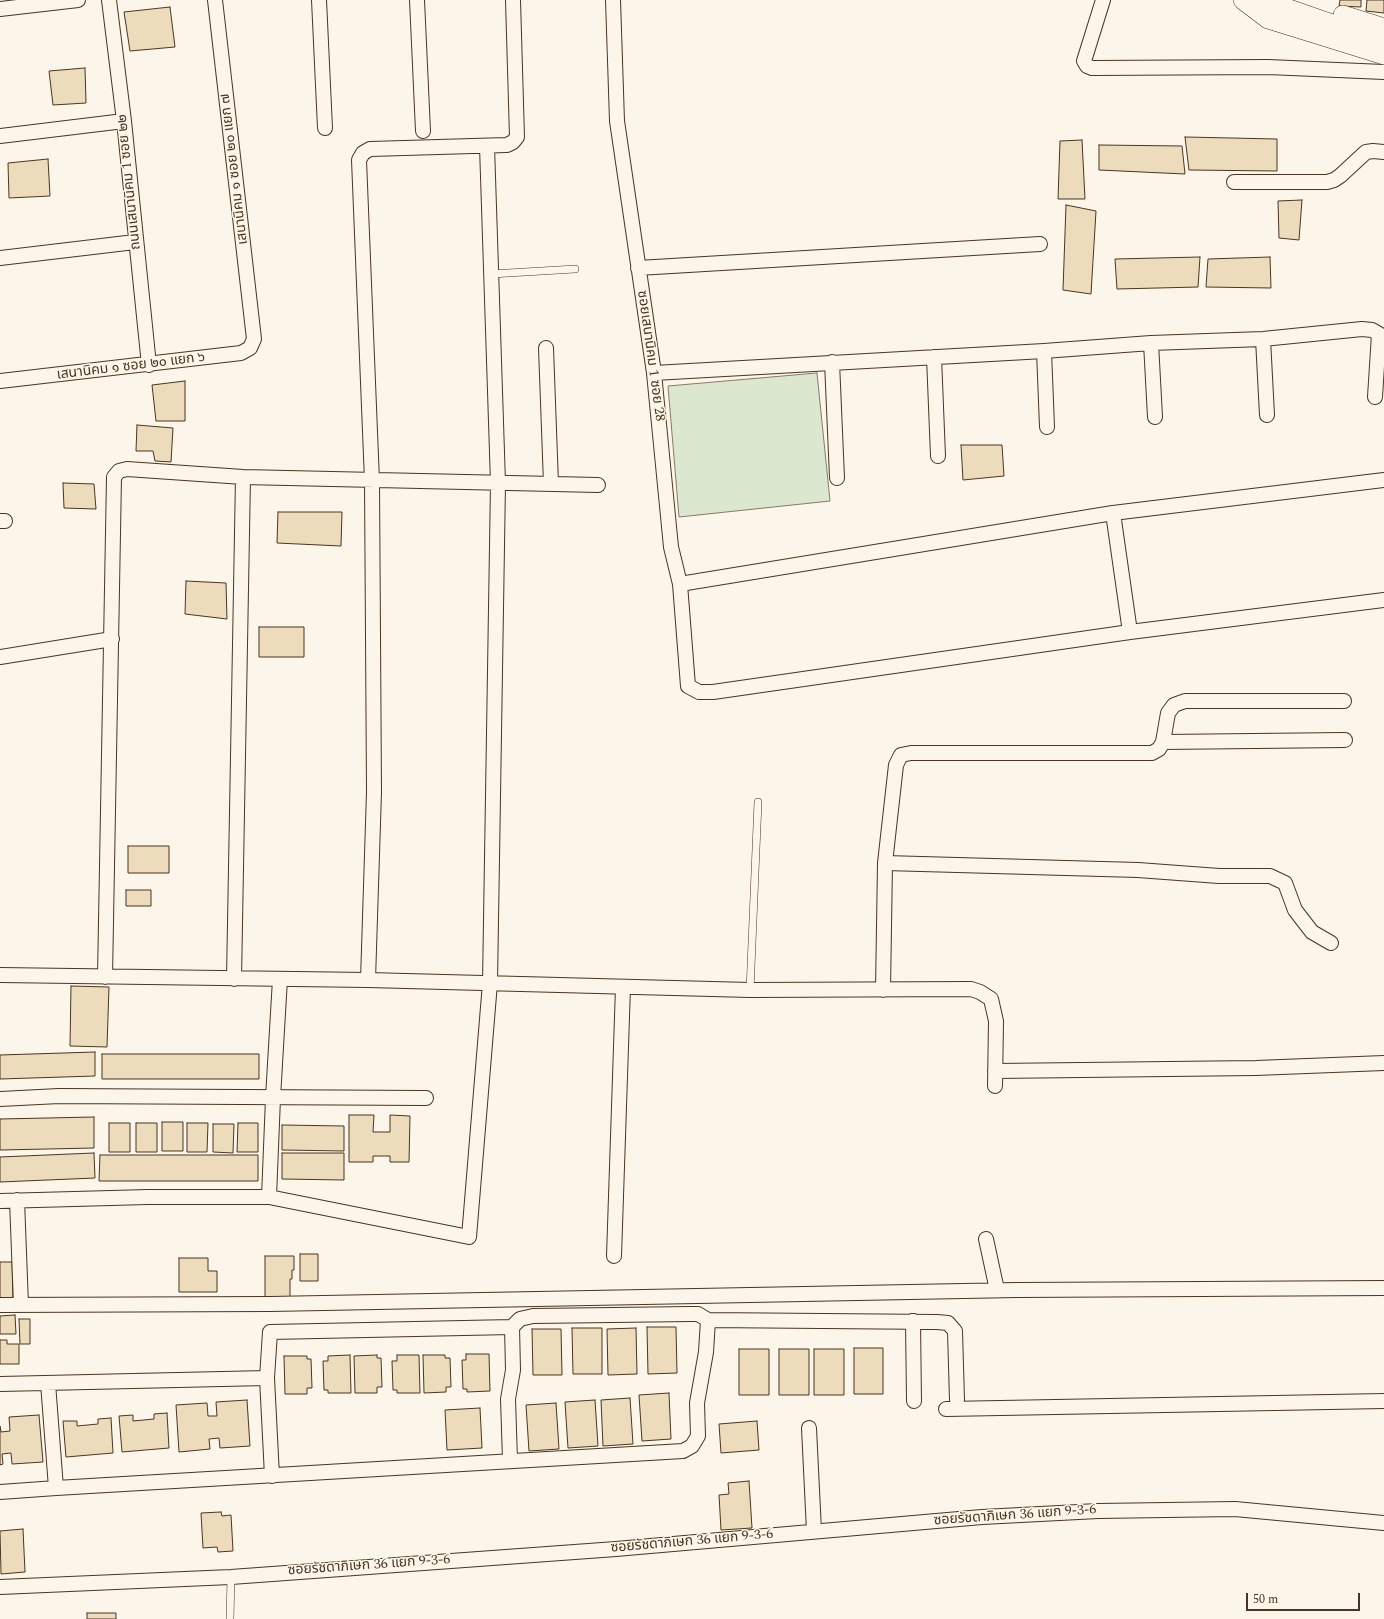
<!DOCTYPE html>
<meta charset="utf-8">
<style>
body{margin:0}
#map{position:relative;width:1384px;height:1619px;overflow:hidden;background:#fbf6e9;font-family:Spectral,serif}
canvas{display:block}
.scale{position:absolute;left:1246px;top:1593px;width:114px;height:18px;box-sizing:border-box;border:2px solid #4a3520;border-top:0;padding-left:5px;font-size:12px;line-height:14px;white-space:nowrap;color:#4a3520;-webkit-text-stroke:3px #fbf6e9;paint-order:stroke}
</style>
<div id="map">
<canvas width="1384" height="1619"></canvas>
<div class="scale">50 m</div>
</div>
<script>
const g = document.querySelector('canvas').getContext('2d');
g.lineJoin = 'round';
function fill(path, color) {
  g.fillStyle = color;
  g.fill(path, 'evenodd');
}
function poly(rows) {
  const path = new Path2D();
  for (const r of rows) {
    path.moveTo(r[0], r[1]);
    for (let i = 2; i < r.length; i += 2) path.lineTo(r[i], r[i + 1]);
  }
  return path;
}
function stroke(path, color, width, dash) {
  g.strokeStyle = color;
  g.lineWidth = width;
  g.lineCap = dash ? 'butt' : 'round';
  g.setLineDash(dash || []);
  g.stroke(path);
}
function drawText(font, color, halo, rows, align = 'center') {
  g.font = font + ' Spectral,"Noto Sans Thai",serif';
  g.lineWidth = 3;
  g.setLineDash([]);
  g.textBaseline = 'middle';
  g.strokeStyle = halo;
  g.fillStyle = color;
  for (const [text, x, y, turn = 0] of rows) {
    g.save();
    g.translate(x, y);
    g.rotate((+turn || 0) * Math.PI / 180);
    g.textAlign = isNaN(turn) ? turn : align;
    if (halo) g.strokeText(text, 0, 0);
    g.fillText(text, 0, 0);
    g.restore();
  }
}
const green = poly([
 [817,373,830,501,679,517,668,386,817,373]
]);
fill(green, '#dce7d0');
stroke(green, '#887966', 1);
const building = poly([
 [1340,0,1361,0,1361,7,1339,6,1340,0],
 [1367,0,1384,0,1384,13,1366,11,1367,0],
 [170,7,175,47,130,51,124,12,170,7],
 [85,68,86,103,53,105,49,71,85,68],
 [1185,137,1277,139,1277,171,1189,170,1185,137],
 [1082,140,1085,199,1058,199,1060,141,1082,140],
 [1099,145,1182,146,1185,174,1099,170,1099,145],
 [48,159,50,196,9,198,8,163,48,159],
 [1302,200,1299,240,1279,238,1278,201,1302,200],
 [1066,205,1096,211,1091,294,1063,290,1066,205],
 [1200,257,1198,287,1117,289,1115,259,1200,257],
 [1270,257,1271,288,1206,287,1208,259,1270,257],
 [185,381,185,421,156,421,152,385,185,381],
 [137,425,173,428,171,462,155,461,153,451,136,451,137,425],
 [961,445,1002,445,1004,476,963,480,961,445],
 [63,483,94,484,96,509,64,508,63,483],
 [278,512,342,512,341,546,277,543,278,512],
 [186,581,226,583,227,619,185,614,186,581],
 [259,627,304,627,304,657,259,657,259,627],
 [128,846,169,846,169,873,128,873,128,846],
 [126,890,151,890,151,906,126,906,126,890],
 [71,986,109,987,107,1047,70,1046,71,986],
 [95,1052,95,1076,0,1079,0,1055,95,1052],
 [102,1054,259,1054,259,1079,102,1079,102,1054],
 [349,1115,374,1115,373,1132,390,1132,390,1115,410,1116,409,1162,390,1162,390,1156,373,1156,373,1162,349,1162,349,1115],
 [94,1117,94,1148,0,1150,0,1119,94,1117],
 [162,1122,183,1122,183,1151,162,1151,162,1122],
 [109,1123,130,1123,130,1152,109,1152,109,1123],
 [136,1123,157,1123,157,1152,136,1152,136,1123],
 [187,1123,208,1123,207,1152,187,1152,187,1123],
 [238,1123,258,1123,258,1152,237,1152,238,1123],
 [213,1124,234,1124,233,1153,213,1152,213,1124],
 [282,1125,344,1126,344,1151,282,1150,282,1125],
 [94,1153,95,1178,0,1182,0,1157,94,1153],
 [282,1153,344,1153,344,1180,282,1179,282,1153],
 [100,1155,258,1155,258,1181,99,1181,100,1155],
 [300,1254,318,1254,318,1281,300,1281,300,1254],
 [265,1256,294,1256,294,1270,292,1270,292,1279,290,1279,290,1298,265,1298,265,1256],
 [179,1258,208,1258,208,1271,217,1271,217,1292,179,1292,179,1258],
 [0,1262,12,1262,13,1299,0,1299,0,1262],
 [15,1315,16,1334,0,1334,0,1316,15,1315],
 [19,1319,30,1319,30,1344,20,1344,19,1319],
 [647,1327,676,1327,677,1373,648,1374,647,1327],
 [572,1328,602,1328,602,1374,573,1374,572,1328],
 [636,1328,637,1374,608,1375,607,1329,636,1328],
 [532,1329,561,1329,562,1375,533,1375,532,1329],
 [0,1340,7,1340,7,1344,19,1344,19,1364,0,1364,0,1340],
 [854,1348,883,1348,883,1394,854,1394,854,1348],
 [739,1349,769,1349,769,1395,739,1395,739,1349],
 [779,1349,809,1349,809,1395,779,1395,779,1349],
 [814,1349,844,1349,844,1395,814,1395,814,1349],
 [466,1354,489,1354,490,1391,467,1392,467,1389,463,1389,462,1360,466,1360,466,1354],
 [350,1355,351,1393,328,1393,328,1390,324,1390,323,1361,328,1361,328,1356,350,1355],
 [377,1355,377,1358,381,1358,382,1387,377,1387,377,1393,355,1393,354,1356,377,1355],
 [397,1355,419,1355,420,1393,397,1393,397,1390,393,1390,392,1361,397,1361,397,1355],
 [423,1355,445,1355,445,1358,450,1358,451,1387,446,1387,446,1392,424,1393,423,1355],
 [284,1356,307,1356,307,1359,311,1359,312,1388,307,1388,307,1394,285,1394,284,1356],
 [669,1393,671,1439,642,1441,639,1395,669,1393],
 [630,1398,633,1444,603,1446,601,1400,630,1398],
 [247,1400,250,1446,220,1448,219,1438,209,1439,210,1449,179,1452,176,1405,207,1403,208,1416,217,1416,216,1402,247,1400],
 [595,1400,598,1446,568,1448,565,1402,595,1400],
 [556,1403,559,1449,529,1451,526,1405,556,1403],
 [480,1408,482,1448,447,1450,445,1410,480,1408],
 [167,1413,169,1448,122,1452,119,1416,133,1415,133,1421,154,1419,154,1414,167,1413],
 [39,1415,43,1462,12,1464,11,1453,2,1454,3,1464,0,1465,0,1426,1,1432,10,1431,9,1417,39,1415],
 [111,1418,113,1453,66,1457,63,1421,77,1421,77,1426,98,1424,98,1419,111,1418],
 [757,1421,759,1450,721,1453,719,1424,757,1421],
 [749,1481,752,1528,721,1530,719,1495,729,1494,728,1483,749,1481],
 [221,1512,222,1516,231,1515,233,1551,218,1552,217,1547,203,1548,201,1513,221,1512],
 [23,1529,25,1572,1,1574,0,1531,23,1529],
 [87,1613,116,1613,116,1619,87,1619,87,1613]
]);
fill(building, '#ecdcbc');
stroke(building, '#4a3520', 1);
const lane = poly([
 [491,274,575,269],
 [750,990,758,802],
 [230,1619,231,1577]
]);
const street = poly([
 [109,0,124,121,149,365],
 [319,0,325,128],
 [417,0,423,131],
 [613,0,617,121,654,373,671,547,680,584,688,686,699,692,713,692,1130,632,1384,600],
 [1103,0,1084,61,1087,66,1092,68,1268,67,1384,72],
 [0,9,78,0],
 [0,136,124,121],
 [1234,182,1327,182,1334,180,1340,176,1366,152,1373,151,1384,152],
 [0,258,135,242],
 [638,268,1040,244],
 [1263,339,1267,415],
 [1151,343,1155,417],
 [546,348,551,484],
 [1044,351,1047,427],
 [934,357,938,456],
 [832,362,837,478],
 [654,373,1044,351,1151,343,1263,339,1362,329,1372,330,1379,334,1375,397],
 [0,381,241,353,250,348,254,339,215,0],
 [1113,513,1130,632],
 [0,521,5,521],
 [680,584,1113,513,1384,480],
 [0,657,112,639],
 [1163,742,1345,740],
 [885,863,1138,870,1219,876,1270,876,1285,883,1295,910,1312,932,1331,943],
 [0,975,368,980,750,990,971,989,980,992,991,999,996,1021,995,1086],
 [105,977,114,477,119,471,127,469,243,477,598,485],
 [234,979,243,477],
 [368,980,374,792,372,481,359,160,363,153,370,149,507,145,513,142,517,137,513,0],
 [883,990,885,863,896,765,901,755,911,753,1152,753,1159,749,1163,742,1168,713,1174,705,1185,701,1344,701],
 [995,1071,1256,1068,1384,1063],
 [0,1099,59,1096,426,1098],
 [269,1197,273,1098,280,979],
 [17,1200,21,1305],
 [0,1201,148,1197,269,1197,469,1237,490,983,498,483,487,146],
 [986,1239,997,1290],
 [614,1256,623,987],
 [0,1305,270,1304,1017,1290,1384,1288],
 [913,1321,914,1401],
 [267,1378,270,1332,512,1327,520,1319,533,1316,691,1314,698,1314,708,1320,937,1322,948,1323,955,1331,957,1400],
 [48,1383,56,1488],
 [0,1384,267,1378,272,1476],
 [946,1409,1384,1401],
 [809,1428,814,1531],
 [510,1460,508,1399,513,1370,512,1327],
 [0,1492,56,1488,683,1451,692,1446,698,1436,697,1403,706,1352,708,1320],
 [0,1587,231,1577,616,1549,982,1517,1098,1511,1235,1509,1384,1523]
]);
const secondary = poly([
 [1243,0,1268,19,1384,55],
 [1263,0,1384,42],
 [1343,15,1384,28]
]);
stroke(lane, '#4a3520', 8);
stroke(street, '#4a3520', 16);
stroke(secondary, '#4a3520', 20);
stroke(lane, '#fbf6e9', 7);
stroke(street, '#fbf6e9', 14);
stroke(secondary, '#fbf6e9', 19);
drawText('14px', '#4a3520', '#fbf6e9', [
 ["เสนานิคม ๑ ซอย ๒๐ แยก ๗",235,169,-97],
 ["ถนนเสนานิคม 1 ซอย ๒๒",130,182,-96],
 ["ซอยเสนานิคม 1 ซอย 28",650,356,82],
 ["เสนานิคม ๑ ซอย ๒๐ แยก ๖",131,367,-7],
 ["ซอยรัชดาภิเษก 36 แยก 9-3-6",1015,1516,-4],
 ["ซอยรัชดาภิเษก 36 แยก 9-3-6",692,1542,-5],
 ["ซอยรัชดาภิเษก 36 แยก 9-3-6",369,1566,-4]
]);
</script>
